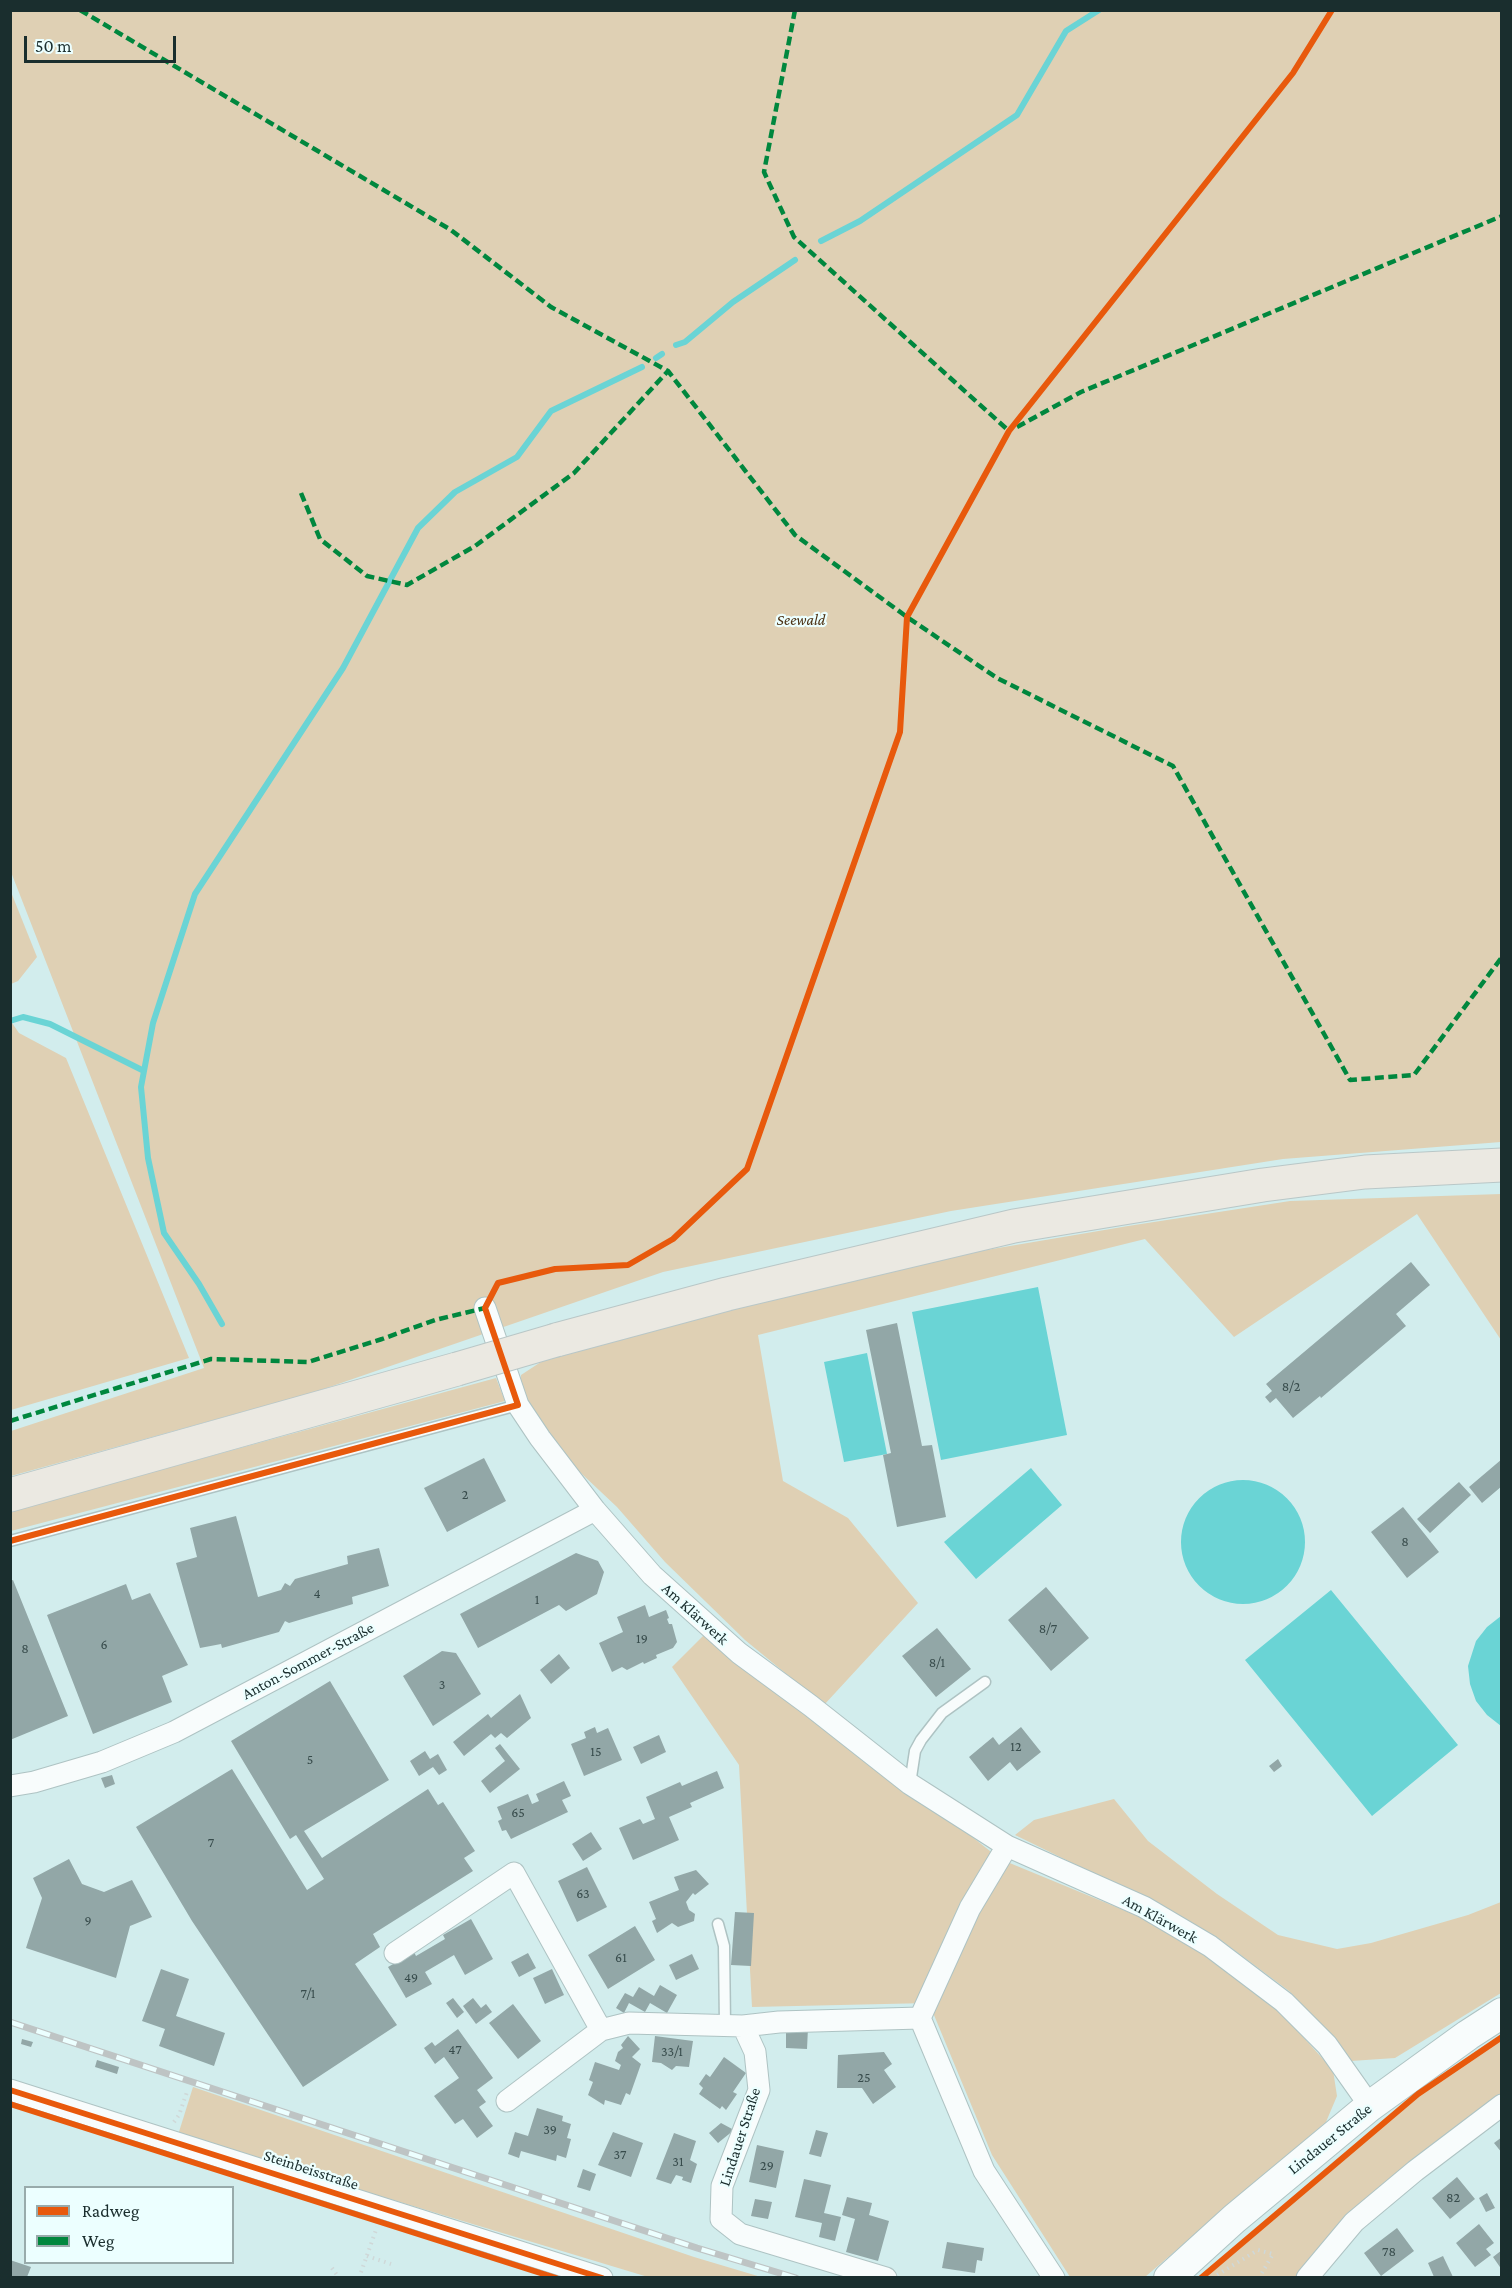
<!DOCTYPE html>
<meta charset="utf-8">
<style>
body{margin:0}
#map{position:relative;width:1512px;height:2288px;overflow:hidden;background:#d2eded;font-family:"Crimson Pro",serif}
canvas{display:block}
.frame{position:absolute;inset:0;border:12px solid #1a2e2e;pointer-events:none}
.legend{position:absolute;left:24px;top:2186px;width:210px;height:78px;box-sizing:border-box;background:#ecffff;border:2px solid #98abab;margin:0;padding:8px 10px;list-style:none;font-size:18px;color:#1a2e2e}
.legend li{display:flex;align-items:center;gap:12px;height:30px}
.legend b{width:30px;border:2px solid #98abab}
.scale{position:absolute;left:24px;top:36px;width:152px;height:27px;box-sizing:border-box;border:3px solid #1a2e2e;border-top:0;padding-left:8px;font-size:18px;line-height:21px;white-space:nowrap;color:#1a2e2e;-webkit-text-stroke:4px #ecffff;paint-order:stroke}
</style>
<div id="map">
<canvas width="1512" height="2288"></canvas>
<div class="frame"></div>
<ul class="legend">
<li><b style="height:8px;background:#e8590c"></b>Radweg</li>
<li><b style="height:8px;background:#00873e"></b>Weg</li>
</ul>
<div class="scale">50 m</div>
</div>
<script>
const g = document.querySelector('canvas').getContext('2d');
g.lineJoin = 'round';
function fill(path, color) {
  g.fillStyle = color;
  g.fill(path, 'evenodd');
}
function poly(rows) {
  const path = new Path2D();
  for (const r of rows) {
    if (r.length === 3) {
      path.moveTo(r[0] + r[2], r[1]);
      path.arc(r[0], r[1], r[2], 0, 2 * Math.PI);
      continue;
    }
    path.moveTo(r[0], r[1]);
    for (let i = 2; i < r.length; i += 2) path.lineTo(r[i], r[i + 1]);
  }
  return path;
}
function stroke(path, color, width, dash) {
  g.strokeStyle = color;
  g.lineWidth = width;
  g.lineCap = dash ? 'butt' : 'round';
  g.setLineDash(dash || []);
  g.stroke(path);
}
function drawText(font, color, halo, rows, align = 'center') {
  g.font = font + ' "Crimson Pro",serif';
  g.lineWidth = 4.5;
  g.setLineDash([]);
  g.textBaseline = 'middle';
  g.strokeStyle = halo;
  g.fillStyle = color;
  for (const [text, x, y, turn = 0] of rows) {
    g.save();
    g.translate(x, y);
    g.rotate((+turn || 0) * Math.PI / 180);
    g.textAlign = isNaN(turn) ? turn : align;
    if (halo) g.strokeText(text, 0, 0);
    g.fillText(text, 0, 0);
    g.restore();
  }
}
fill(poly([
 [11,11,1501,11,1501,1142,1283,1159,951,1211,663,1272,315,1392,11,1476,11,1431,204,1368,11,872],
 [11,892,37,957,18,981,11,984],
 [10,1020,19,1033,66,1058,189,1358,11,1410],
 [1501,1194,1501,1340,1417,1214,1234,1337,1145,1239,758,1335,783,1481,848,1518,918,1603,824,1705,745,1640,665,1562,617,1507,550,1444,521,1400,521,1375,550,1356,874,1269,1128,1226,1290,1201],
 [496,1378,505,1401,11,1531,10,1511],
 [707,1632,907,1785,1000,1859,1138,1916,1202,1949,1275,2006,1333,2070,1337,2096,1326,2122,1145,2277,1070,2277,992,2155,929,2003,752,2007,739,1765,672,1667],
 [1114,1799,1148,1841,1217,1894,1278,1935,1337,1949,1371,1943,1468,1915,1501,1902,1501,1993,1395,2058,1351,2061,1289,1991,1218,1938,1150,1901,1015,1835,1034,1820],
 [1501,2038,1501,2102,1303,2277,1204,2278,1418,2095],
 [193,2087,694,2257,761,2277,648,2277,178,2135]
]), '#dfd0b4');
fill(poly([
 [1038,1287,1067,1435,941,1460,912,1312],
 [867,1353,887,1454,844,1462,824,1362],
 [1031,1468,1062,1505,976,1579,944,1542],
 [1243,1542,62],
 [1331,1590,1458,1745,1372,1816,1245,1660],
 [1501,1616,1501,1726,1487,1715,1476,1701,1470,1684,1468,1666,1476,1641,1487,1627]
]), '#6ad4d5');
stroke(poly([
 [821,241,860,221,1017,115,1066,31,1099,10],
 [676,345,685,342,733,302,795,260],
 [656,358,662,354],
 [10,1021,23,1017,50,1024,144,1071],
 [222,1324,199,1284,164,1233,148,1158,141,1087,153,1023,195,894,343,668,418,528,455,492,517,457,551,411,642,367]
]), '#6ad4d5', 6);
fill(poly([
 [1411,1262,1430,1285,1396,1314,1406,1326,1321,1398,1320,1396,1293,1418,1276,1398,1270,1403,1265,1397,1272,1391,1266,1384],
 [897,1323,922,1446,932,1445,946,1517,897,1527,883,1455,891,1453,866,1330],
 [484,1458,506,1501,447,1532,424,1488],
 [1502,1459,1502,1486,1482,1503,1469,1487],
 [1459,1482,1471,1495,1430,1533,1417,1519],
 [1403,1507,1439,1552,1407,1578,1371,1532],
 [236,1516,258,1597,281,1590,285,1583,290,1586,295,1579,348,1564,347,1556,379,1548,389,1586,352,1597,353,1604,289,1623,285,1621,279,1632,222,1648,221,1644,200,1648,176,1563,197,1557,190,1528],
 [576,1553,598,1561,604,1572,597,1594,566,1611,559,1605,478,1648,460,1614],
 [13,1580,68,1716,10,1740,10,1581],
 [126,1584,132,1600,150,1593,188,1665,162,1676,172,1702,93,1734,47,1615],
 [1046,1587,1089,1638,1051,1671,1008,1620],
 [645,1605,649,1617,666,1610,669,1618,667,1619,669,1624,672,1624,677,1642,673,1648,656,1655,657,1658,644,1664,643,1662,627,1670,622,1667,612,1672,599,1643,623,1632,617,1617],
 [937,1628,971,1669,936,1697,902,1656],
 [442,1651,456,1653,481,1694,433,1726,403,1676],
 [559,1654,570,1668,551,1684,540,1670],
 [330,1681,389,1780,304,1831,322,1858,428,1789,438,1805,443,1802,475,1851,464,1858,473,1871,373,1934,380,1947,355,1964,397,2025,303,2087,192,1921,136,1827,232,1769,307,1890,324,1879,296,1835,290,1839,231,1741],
 [520,1694,531,1718,507,1738,501,1733,495,1738,491,1734,464,1756,453,1742,488,1714,491,1718],
 [595,1727,597,1733,608,1728,622,1760,584,1776,571,1744,586,1738,584,1732],
 [1021,1727,1041,1752,1017,1771,1010,1762,988,1781,969,1757,993,1737,999,1745],
 [659,1735,666,1752,641,1764,633,1747],
 [500,1744,520,1769,490,1793,481,1781,505,1761,495,1748],
 [425,1751,430,1759,438,1754,447,1770,439,1775,433,1767,419,1776,410,1761],
 [1278,1759,1282,1766,1274,1772,1269,1766],
 [717,1771,724,1788,690,1803,692,1807,669,1817,679,1840,633,1860,619,1828,640,1819,643,1824,655,1819,646,1797,680,1782,682,1786],
 [112,1775,115,1784,105,1788,101,1778],
 [564,1781,571,1796,562,1800,568,1812,511,1839,506,1830,502,1831,498,1821,502,1819,497,1807,528,1794,532,1804,539,1801,536,1794],
 [591,1832,602,1849,583,1861,572,1844],
 [69,1859,82,1884,104,1892,132,1880,152,1917,130,1926,116,1978,26,1948,42,1898,33,1878],
 [587,1867,607,1907,577,1922,558,1881],
 [696,1870,709,1884,695,1895,693,1893,686,1902,689,1910,695,1914,694,1921,678,1927,672,1923,657,1933,652,1921,656,1919,649,1902,679,1890,674,1877],
 [735,1912,754,1913,751,1966,731,1965],
 [471,1919,493,1959,465,1975,454,1955,425,1972,432,1984,406,1998,388,1967,414,1952,416,1956,445,1939,443,1935],
 [635,1926,655,1960,608,1989,588,1955],
 [528,1953,536,1968,519,1977,511,1962],
 [692,1954,699,1969,676,1980,669,1965],
 [161,1969,189,1979,176,2016,225,2033,214,2066,159,2046,165,2029,142,2021],
 [552,1969,564,1995,545,2004,533,1978],
 [660,1985,677,1995,667,2013,650,2003,645,2012,629,2003,624,2013,616,2008,625,1993,633,1997,639,1987,654,1996],
 [453,1998,464,2012,457,2018,446,2003],
 [473,1998,481,2008,486,2004,492,2012,476,2024,463,2006],
 [513,2004,541,2041,518,2059,489,2023],
 [786,2028,808,2028,807,2049,786,2048],
 [458,2029,493,2078,477,2090,486,2102,479,2107,493,2126,477,2138,463,2119,455,2124,434,2096,459,2078,444,2057,435,2064,424,2048,432,2042,435,2046],
 [628,2036,640,2049,632,2057,641,2064,630,2095,626,2093,621,2105,605,2100,604,2105,588,2095,593,2082,589,2080,595,2062,619,2070,621,2065,615,2061,618,2052,623,2048,621,2045],
 [655,2036,693,2041,689,2067,676,2066,672,2070,661,2063,652,2062],
 [22,2039,33,2042,31,2047,21,2044],
 [884,2052,892,2064,884,2070,896,2087,873,2104,862,2088,837,2088,838,2055],
 [724,2057,746,2073,733,2092,737,2094,726,2110,722,2106,720,2109,699,2094,703,2088,699,2084,706,2074,710,2077],
 [97,2060,119,2067,117,2074,95,2067],
 [537,2108,563,2116,562,2121,571,2124,567,2138,571,2139,566,2158,557,2155,556,2161,521,2151,519,2158,508,2154,515,2132,528,2136],
 [721,2123,734,2130,718,2143,709,2133],
 [816,2130,828,2133,821,2157,809,2154],
 [613,2132,643,2143,631,2177,598,2165],
 [674,2133,696,2141,690,2160,697,2164,691,2183,682,2180,683,2177,676,2175,671,2184,656,2179],
 [1502,2137,1502,2153,1494,2143],
 [757,2145,784,2151,776,2188,749,2182],
 [583,2169,596,2174,590,2191,577,2187],
 [1457,2177,1475,2199,1450,2219,1432,2198],
 [804,2179,831,2185,824,2213,841,2217,835,2241,819,2237,822,2223,795,2217],
 [1487,2193,1495,2208,1486,2212,1479,2198],
 [847,2197,872,2203,869,2215,889,2221,878,2261,846,2252,855,2219,842,2215],
 [755,2199,772,2202,768,2219,751,2216],
 [1479,2224,1494,2243,1486,2249,1491,2255,1475,2267,1456,2243],
 [1397,2228,1414,2251,1381,2276,1364,2253],
 [947,2242,984,2248,982,2261,977,2260,975,2273,942,2268],
 [1502,2250,1502,2270,1493,2257],
 [1443,2256,1453,2277,1434,2277,1428,2263],
 [10,2260,31,2267,27,2277,10,2277]
]), '#92a7a7');
const service = poly([
 [10,1541,518,1405],
 [910,1784,915,1751,921,1740,942,1713,985,1682],
 [718,1924,724,1946,725,2025]
]);
const minor = poly([
 [485,1308,518,1405,540,1438,595,1510,652,1575,739,1653,811,1706,910,1784,1007,1846,1144,1907,1210,1946,1284,2002,1327,2045,1370,2106],
 [10,1786,34,1782,102,1762,174,1732,595,1510],
 [1007,1846,970,1908,920,2018,984,2171,1054,2278],
 [395,1953,514,1873,601,2030,507,2101],
 [743,2026,755,2052,759,2090,722,2186,721,2219,740,2234,886,2278],
 [601,2030,629,2023,743,2026,779,2022,920,2018],
 [10,2090,602,2278],
 [1307,2278,1354,2222,1415,2171,1502,2105]
]);
const secondary = poly([
 [1169,2278,1234,2219,1370,2106,1468,2035,1502,2013]
]);
const primary = poly([
 [556,1340,727,1294,1014,1226,1263,1185,1365,1172,1502,1165],
 [10,1495,457,1369]
]);
stroke(service, '#aec3c3', 13);
stroke(minor, '#aec3c3', 23);
stroke(secondary, '#aec3c3', 32);
stroke(primary, '#b9c7c7', 35);
stroke(poly([
 [174,2122,179,2115,187,2092],
 [367,2256,391,2264],
 [332,2268,339,2278],
 [359,2278,377,2227],
 [1212,2278,1258,2250,1273,2254,1259,2278]
]), '#cfd8d8', 4, [1.5, 4.5]);
stroke(service, '#f8fcfc', 10);
stroke(minor, '#f8fcfc', 21);
stroke(secondary, '#f8fcfc', 30);
stroke(primary, '#ebe9e2', 33);
const rail = poly([
 [10,2022,697,2248,796,2278]
]);
stroke(rail, '#bec4c4', 7);
stroke(rail, '#ecffff', 4.5, [14]);
const primaryBridge = poly([
 [457,1369,556,1340]
]);
stroke(primaryBridge, '#b9c7c7', 35, []);
stroke(primaryBridge, '#ebe9e2', 33);
stroke(poly([
 [80,10,451,230,551,307,668,371,795,535,907,617,997,678,1173,766,1350,1080,1414,1075,1502,957],
 [795,10,764,172,794,237,1009,431],
 [1017,427,1081,392,1502,216],
 [301,493,320,539,367,576,407,585,475,546,574,473,668,371],
 [10,1421,211,1359,308,1362,382,1339,435,1320,485,1308,487,1303]
]), '#00873e', 4.5, [9, 4.5]);
stroke(poly([
 [10,1541,518,1405,485,1308,498,1283,555,1269,628,1265,673,1239,747,1169,900,732,907,617,1009,431,1293,73,1332,10],
 [10,2090,602,2278],
 [10,2104,556,2278],
 [1201,2278,1418,2094,1502,2037]
]), '#e8590c', 6);
drawText('14px', '#384c4c', null, [
 ["8/2",1291,1387],
 ["2",465,1495],
 ["8",1405,1542],
 ["4",317,1594],
 ["1",537,1600],
 ["8/7",1048,1629],
 ["19",642,1639],
 ["6",104,1645],
 ["8",25,1649],
 ["8/1",937,1663],
 ["3",442,1685],
 ["12",1016,1747],
 ["15",596,1752],
 ["5",310,1760],
 ["65",518,1813],
 ["7",211,1843],
 ["63",583,1894],
 ["9",88,1921],
 ["61",621,1958],
 ["49",411,1978],
 ["7/1",308,1994],
 ["47",455,2050],
 ["33/1",672,2052],
 ["25",864,2078],
 ["39",550,2130],
 ["37",620,2155],
 ["31",678,2162],
 ["29",767,2166],
 ["82",1453,2198],
 ["78",1389,2252]
]);
drawText('italic 16px', '#4d3214', '#ecffff', [
 ["Seewald",801,620]
]);
drawText('16px', '#1a2e2e', '#ecffff', [
 ["Am Klärwerk",695,1614,42],
 ["Anton-Sommer-Straße",308,1661,-28],
 ["Am Klärwerk",1160,1919,29],
 ["Lindauer Straße",740,2137,-72],
 ["Lindauer Straße",1330,2139,-39],
 ["Steinbeisstraße",311,2170,18]
]);
</script>
